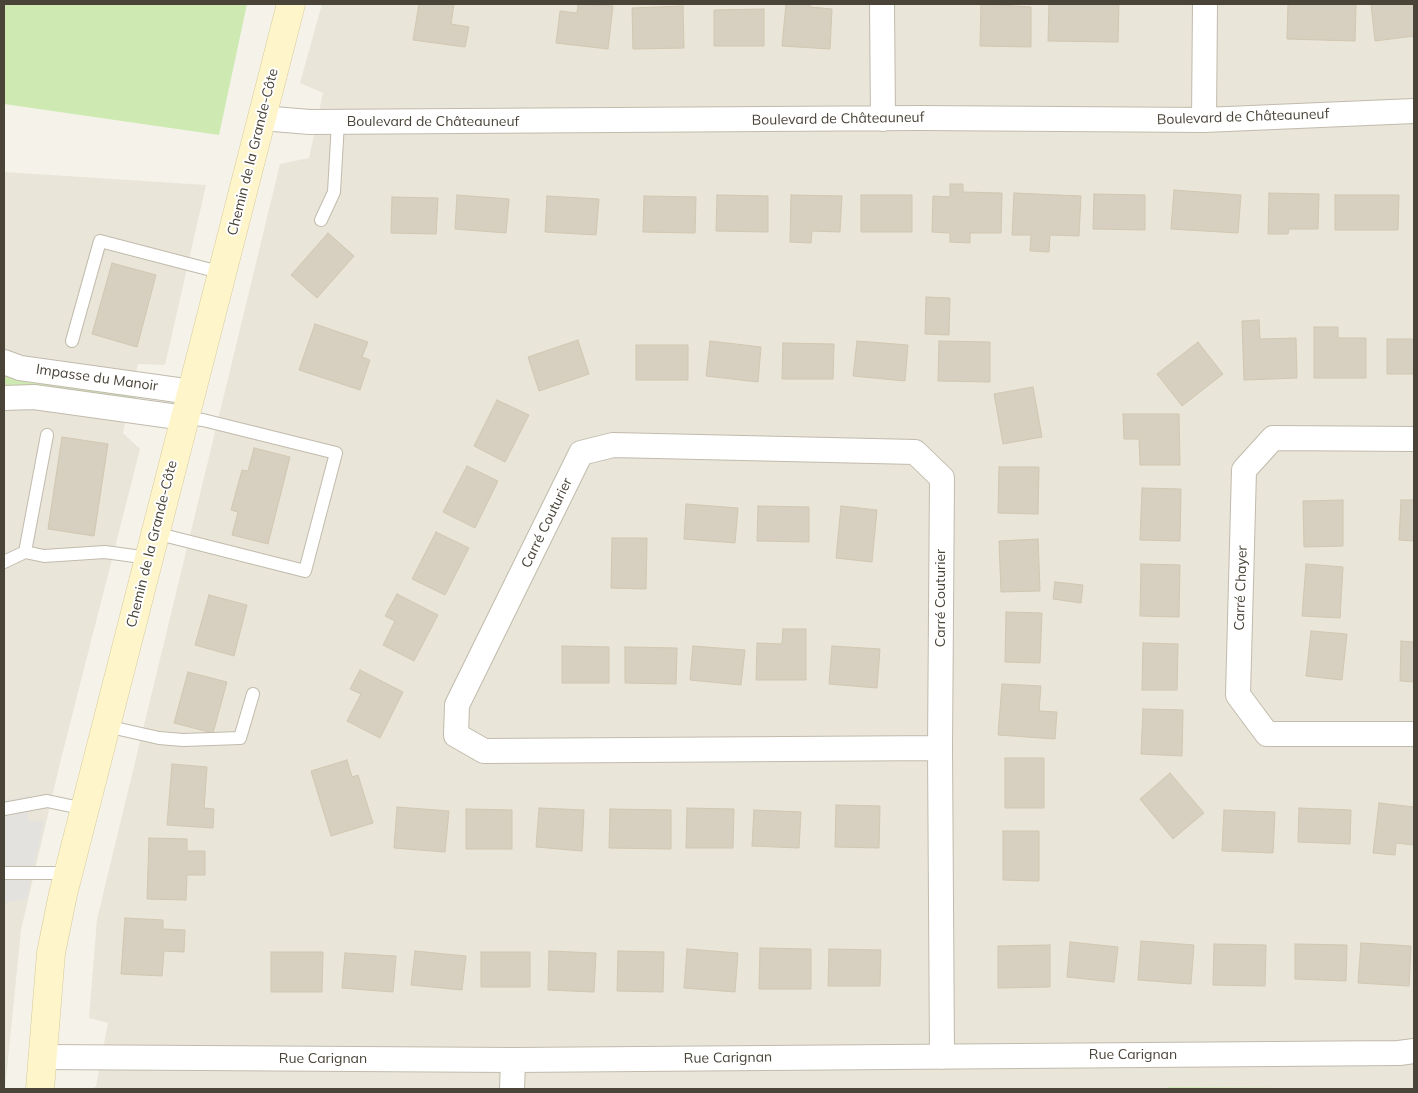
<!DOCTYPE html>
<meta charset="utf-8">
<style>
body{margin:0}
#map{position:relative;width:1418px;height:1093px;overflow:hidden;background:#f5f2ea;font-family:Mulish,sans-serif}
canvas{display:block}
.frame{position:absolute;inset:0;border:5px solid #4a4438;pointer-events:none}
</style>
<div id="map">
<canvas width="1418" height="1093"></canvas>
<div class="frame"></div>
</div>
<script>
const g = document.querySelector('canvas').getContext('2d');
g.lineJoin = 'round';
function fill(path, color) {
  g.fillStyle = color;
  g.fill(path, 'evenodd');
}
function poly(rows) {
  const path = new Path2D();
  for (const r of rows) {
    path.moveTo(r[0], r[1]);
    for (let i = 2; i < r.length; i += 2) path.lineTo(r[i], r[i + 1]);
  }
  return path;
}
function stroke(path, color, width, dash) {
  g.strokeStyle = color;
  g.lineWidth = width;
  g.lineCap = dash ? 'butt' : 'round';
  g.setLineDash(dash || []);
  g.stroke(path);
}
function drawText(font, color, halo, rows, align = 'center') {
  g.font = font + ' Mulish,sans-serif';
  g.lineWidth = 4;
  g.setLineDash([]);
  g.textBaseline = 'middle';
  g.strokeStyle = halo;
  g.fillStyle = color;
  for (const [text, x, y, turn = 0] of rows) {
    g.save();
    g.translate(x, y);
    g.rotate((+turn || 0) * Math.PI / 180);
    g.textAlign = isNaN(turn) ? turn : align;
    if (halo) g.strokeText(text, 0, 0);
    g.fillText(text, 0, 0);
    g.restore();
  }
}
fill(poly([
 [322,4,1414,4,1414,1089,92,1089,96,1086,108,1023,89,1018,97,919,280,164,309,158,323,93,300,83],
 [4,172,206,185,165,365,138,364,123,433,140,449,60,763,21,930,5,1089]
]), '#e9e5d8');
fill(poly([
 [4,4,247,4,219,135,4,104],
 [4,375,25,382,136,396,135,399,31,385,4,386],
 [1168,1087,1414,1089,1168,1089]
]), '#ceeab2');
fill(poly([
 [29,795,27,821,44,821,27,899,4,903,4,801]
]), '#e4e2de');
const building = poly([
 [419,4,454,4,451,24,469,27,465,47,413,40,419,4],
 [578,4,613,6,608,49,556,43,560,11,577,13,578,4],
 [786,4,810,4,810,7,832,9,830,49,782,46,786,4],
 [981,4,1031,7,1031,47,980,46,981,4],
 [1049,4,1119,4,1118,42,1048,41,1049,4],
 [1288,4,1356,4,1355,41,1287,39,1288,4],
 [1371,4,1414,4,1414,36,1375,41,1371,4],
 [683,6,684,48,633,49,632,8,683,6],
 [764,9,764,46,714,46,714,10,764,9],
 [950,184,963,184,963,192,1002,193,1001,233,970,233,970,243,950,242,950,233,932,232,933,196,950,197,950,184],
 [1174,190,1241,195,1238,233,1171,229,1174,190],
 [1014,193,1081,196,1079,236,1050,235,1049,252,1030,251,1031,235,1012,235,1014,193],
 [1269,193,1319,194,1318,229,1289,229,1288,234,1268,234,1269,193],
 [1094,194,1145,195,1145,230,1093,229,1094,194],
 [457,195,509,199,506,233,455,229,457,195],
 [717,195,768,196,768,232,716,231,717,195],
 [791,195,842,196,840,232,812,231,811,243,790,242,791,195],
 [861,195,912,195,912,232,861,232,861,195],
 [1335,195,1399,195,1398,230,1335,230,1335,195],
 [547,196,599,199,596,235,545,232,547,196],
 [644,196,696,197,695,233,643,232,644,196],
 [392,197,438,198,436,234,391,233,392,197],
 [328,233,354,256,317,298,291,275,328,233],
 [112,263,156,275,137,347,92,334,112,263],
 [926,297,950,298,949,335,925,334,926,297],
 [1259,320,1260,339,1296,338,1297,378,1244,380,1242,321,1259,320],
 [315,324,368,342,362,357,370,360,360,390,299,370,315,324],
 [1314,327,1338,327,1338,338,1366,338,1366,378,1314,378,1314,327],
 [1387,339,1414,339,1414,374,1387,374,1387,339],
 [578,340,589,374,539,391,528,357,578,340],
 [710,341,761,347,758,382,706,376,710,341],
 [857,341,908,345,905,381,853,376,857,341],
 [939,341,990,342,990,382,938,381,939,341],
 [1198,342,1223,374,1182,406,1157,374,1198,342],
 [783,343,834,344,833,379,782,379,783,343],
 [636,345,688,345,688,380,636,380,636,345],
 [1033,387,1042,437,1003,444,994,394,1033,387],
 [497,400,529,415,505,462,474,446,497,400],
 [1123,414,1179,414,1180,465,1140,465,1139,439,1124,439,1123,414],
 [62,437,108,444,94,536,48,529,62,437],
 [254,448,290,457,268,544,232,535,238,512,231,510,242,470,248,471,254,448],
 [467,466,498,481,475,528,443,512,467,466],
 [999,467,1039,467,1038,514,998,513,999,467],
 [1142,488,1181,489,1180,541,1140,540,1142,488],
 [1343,500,1343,546,1304,547,1303,501,1343,500],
 [1401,500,1414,500,1414,541,1399,540,1401,500],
 [686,504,738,508,735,543,684,539,686,504],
 [758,506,809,507,809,542,757,541,758,506],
 [841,506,877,510,872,562,836,558,841,506],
 [436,532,469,548,445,595,412,579,436,532],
 [612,538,647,538,646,589,611,588,612,538],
 [1038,539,1040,591,1001,592,999,541,1038,539],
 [1141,564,1180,565,1179,617,1140,616,1141,564],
 [1306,564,1343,567,1340,618,1302,616,1306,564],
 [1055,582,1083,585,1081,603,1053,599,1055,582],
 [397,594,438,615,414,661,383,645,395,621,385,616,397,594],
 [209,595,247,605,234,656,195,645,209,595],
 [1006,612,1042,613,1040,663,1005,662,1006,612],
 [783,629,806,629,806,680,756,680,757,643,782,644,783,629],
 [1311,631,1347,634,1342,680,1306,676,1311,631],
 [1401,641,1414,642,1414,682,1400,681,1401,641],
 [1143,643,1178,644,1177,690,1142,690,1143,643],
 [562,646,609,647,609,683,562,683,562,646],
 [693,646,745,650,741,685,690,680,693,646],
 [832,646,880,649,877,688,829,684,832,646],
 [625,647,677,648,676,684,625,683,625,647],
 [360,670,403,692,380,738,347,721,361,694,350,689,360,670],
 [188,672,227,682,213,733,174,723,188,672],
 [1002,684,1041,686,1039,711,1057,712,1055,739,998,735,1002,684],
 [1143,709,1183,710,1182,756,1141,754,1143,709],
 [1005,758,1044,758,1044,808,1005,808,1005,758],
 [347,760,352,777,358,775,373,823,331,836,311,771,347,760],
 [172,764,207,767,204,808,214,809,213,828,167,825,172,764],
 [1170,773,1204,813,1173,839,1140,799,1170,773],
 [1379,803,1414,807,1414,845,1396,843,1395,855,1373,853,1379,803],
 [836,805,880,806,879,848,835,847,836,805],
 [397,807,449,811,445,852,394,848,397,807],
 [539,808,584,810,582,851,536,847,539,808],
 [687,808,734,809,733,848,686,848,687,808],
 [1299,808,1351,810,1350,844,1298,842,1299,808],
 [466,809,512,810,512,849,466,849,466,809],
 [610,809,671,810,671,849,609,848,610,809],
 [754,810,801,812,799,848,752,846,754,810],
 [1224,810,1275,812,1273,853,1222,851,1224,810],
 [1003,831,1039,831,1039,881,1003,880,1003,831],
 [149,838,187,839,187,851,205,851,205,875,187,875,186,900,147,899,149,838],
 [125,918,163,920,163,929,185,930,184,952,164,951,162,976,121,974,125,918],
 [1141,941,1194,945,1191,984,1138,980,1141,941],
 [1070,942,1118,947,1114,982,1067,977,1070,942],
 [1361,943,1411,946,1409,986,1358,983,1361,943],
 [1214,944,1266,945,1265,986,1213,985,1214,944],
 [1295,944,1347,945,1346,981,1295,979,1295,944],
 [1050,945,1050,987,998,988,998,946,1050,945],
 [760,948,811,949,811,989,759,989,760,948],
 [687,949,738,953,735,992,684,988,687,949],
 [829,949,881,950,880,986,828,986,829,949],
 [415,951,466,956,462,990,411,985,415,951],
 [549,951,596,953,594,992,548,990,549,951],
 [618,951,664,952,663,992,617,991,618,951],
 [271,952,323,952,322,992,271,992,271,952],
 [481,952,530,952,530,987,481,987,481,952],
 [345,953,396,956,393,992,342,988,345,953]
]);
fill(building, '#d7cfbf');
stroke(building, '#d2c7b2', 1);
const service = poly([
 [321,220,334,192,338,122],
 [72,341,100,241,223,273],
 [47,435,25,552,44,556,105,552,149,558],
 [155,533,305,571,336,453,203,420,185,418],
 [4,562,25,552],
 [106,726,159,738,183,740,240,738,253,694],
 [4,809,47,801,85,809],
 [4,873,68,873]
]);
const minor = poly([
 [882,4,883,119],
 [261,118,310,122,919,118,1204,120,1414,111],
 [1204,120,1205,4],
 [4,362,20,368,192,392],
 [4,398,34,397,185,418],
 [1414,439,1273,438,1244,470,1238,695,1267,734,1414,734],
 [940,748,484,751,456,735,457,705,581,453,613,445,915,452,942,478,940,748,942,1057],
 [42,1057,513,1060,1399,1053,1414,1051],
 [512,1089,513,1060]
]);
const secondary = poly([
 [40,1089,51,953,63,894,291,4]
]);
stroke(service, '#c1bbac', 14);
stroke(minor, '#c1bbac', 26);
stroke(secondary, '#d6c999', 29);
stroke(service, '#fff', 12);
stroke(minor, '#fff', 24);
stroke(secondary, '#fff5ca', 28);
drawText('14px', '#4a4438', '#fff', [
 ["Boulevard de Châteauneuf",1243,117,-2],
 ["Boulevard de Châteauneuf",838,119,-1],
 ["Boulevard de Châteauneuf",433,122],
 ["Chemin de la Grande-Côte",253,152,-76],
 ["Impasse du Manoir",97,378,8],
 ["Carré Couturier",547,523,-64],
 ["Chemin de la Grande-Côte",152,544,-76],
 ["Carré Chayer",1241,588,-88],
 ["Carré Couturier",941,598,-90],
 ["Rue Carignan",1133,1055],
 ["Rue Carignan",728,1058,-1],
 ["Rue Carignan",323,1059]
]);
</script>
